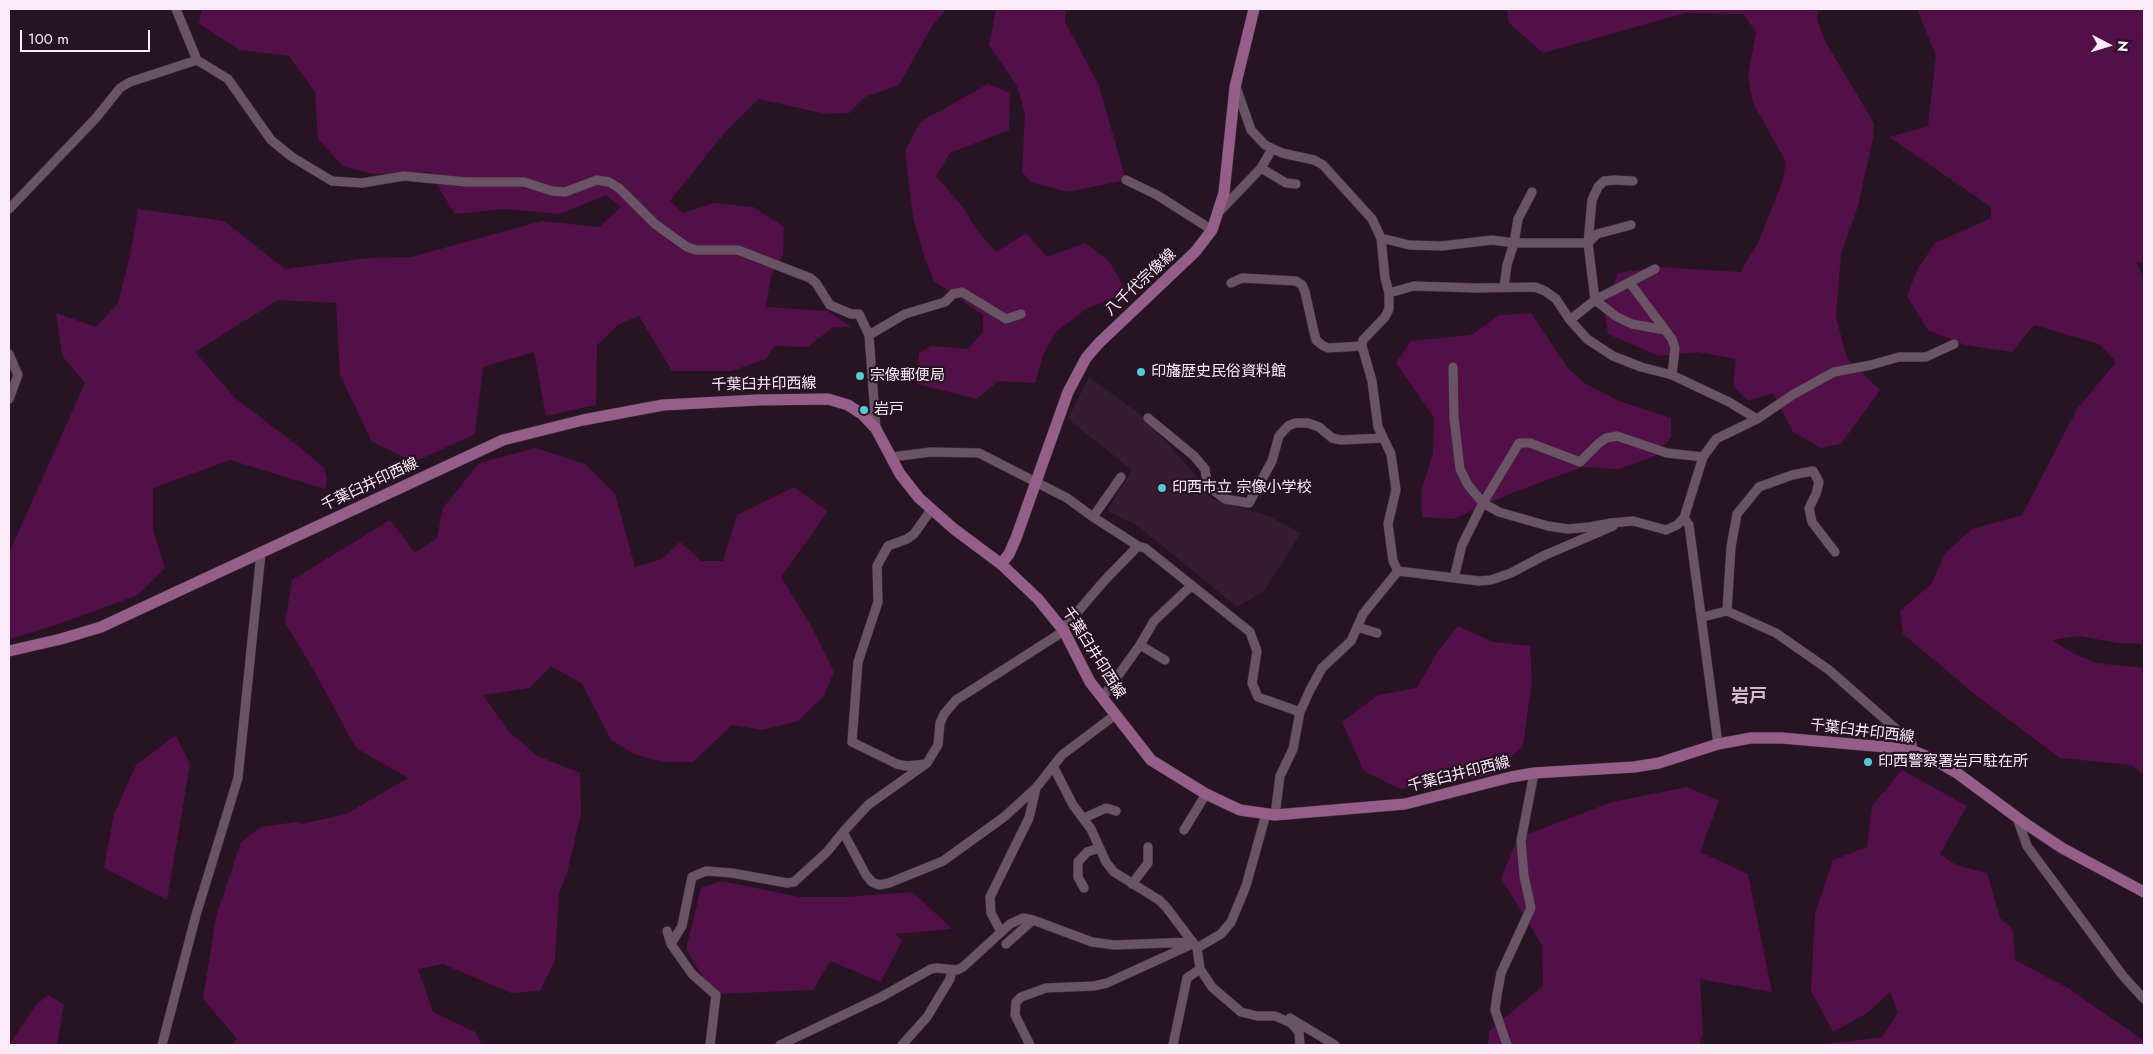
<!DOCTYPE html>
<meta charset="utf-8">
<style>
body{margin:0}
#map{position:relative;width:2153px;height:1054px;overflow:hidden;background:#271423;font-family:Jost,sans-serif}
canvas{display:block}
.frame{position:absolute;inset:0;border:10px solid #faecf6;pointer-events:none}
.north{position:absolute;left:2083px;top:20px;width:50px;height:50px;-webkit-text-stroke:4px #271423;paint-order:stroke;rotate:95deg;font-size:14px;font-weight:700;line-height:20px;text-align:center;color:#faecf6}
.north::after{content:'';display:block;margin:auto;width:18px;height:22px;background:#faecf6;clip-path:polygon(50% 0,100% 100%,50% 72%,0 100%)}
.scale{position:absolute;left:20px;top:30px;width:130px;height:22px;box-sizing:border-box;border:2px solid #faecf6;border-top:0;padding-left:6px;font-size:15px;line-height:18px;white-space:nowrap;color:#faecf6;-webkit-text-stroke:4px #271423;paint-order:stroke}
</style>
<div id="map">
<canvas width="2153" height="1054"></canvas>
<div class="frame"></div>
<div class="north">N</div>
<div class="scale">100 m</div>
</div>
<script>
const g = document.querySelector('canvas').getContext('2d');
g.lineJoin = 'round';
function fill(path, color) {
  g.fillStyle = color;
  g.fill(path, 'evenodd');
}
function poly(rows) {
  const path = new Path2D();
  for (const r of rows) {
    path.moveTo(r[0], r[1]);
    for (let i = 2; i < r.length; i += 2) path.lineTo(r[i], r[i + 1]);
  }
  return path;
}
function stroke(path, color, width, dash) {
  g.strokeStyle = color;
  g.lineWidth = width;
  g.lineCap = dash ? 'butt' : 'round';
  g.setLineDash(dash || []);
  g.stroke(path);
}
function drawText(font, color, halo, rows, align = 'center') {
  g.font = font + ' Jost,"Noto Sans JP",sans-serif';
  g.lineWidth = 4.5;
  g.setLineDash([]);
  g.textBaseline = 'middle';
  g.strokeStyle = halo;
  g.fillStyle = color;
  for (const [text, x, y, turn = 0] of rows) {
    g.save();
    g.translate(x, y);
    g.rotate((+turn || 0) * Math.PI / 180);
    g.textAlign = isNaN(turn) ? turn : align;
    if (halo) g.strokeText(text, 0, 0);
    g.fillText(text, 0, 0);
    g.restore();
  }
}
fill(poly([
 [1089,377,1145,418,1197,477,1209,498,1268,516,1301,533,1264,591,1237,607,1137,525,1107,511,1132,470,1068,419]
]), '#351c30');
fill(poly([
 [202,9,946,9,931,28,899,85,865,97,849,113,826,114,759,99,726,131,670,201,683,213,714,203,753,207,784,227,783,254,771,276,766,307,828,311,851,327,834,327,807,347,774,346,766,359,732,371,672,371,639,316,619,324,597,345,596,405,546,416,534,352,483,367,475,434,414,462,372,442,340,375,336,303,278,300,195,352,235,398,301,448,324,468,327,478,325,489,230,460,153,488,153,530,165,568,138,595,56,625,9,639,9,553,85,383,62,356,56,313,96,327,118,303,130,256,138,209,224,221,285,269,368,258,411,257,542,221,599,227,621,207,606,195,560,214,504,209,455,214,429,172,373,174,343,166,318,139,315,92,289,56,240,50,199,24],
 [996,9,1066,9,1065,22,1098,83,1126,180,1068,192,1031,182,1022,172,1025,114,1017,86,989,45],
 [1507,9,1818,9,1817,20,1826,43,1874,123,1873,138,1858,206,1841,254,1836,317,1847,358,1880,390,1841,444,1821,448,1793,432,1773,393,1748,401,1733,386,1736,359,1698,352,1659,356,1608,334,1604,309,1618,273,1660,267,1740,272,1758,243,1782,183,1786,162,1753,103,1748,76,1756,32,1743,14,1685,13,1543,53,1509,23],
 [1917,9,2144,9,2144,263,2136,262,2144,278,2144,644,2118,643,2078,636,2052,640,2073,653,2096,663,2144,668,2144,775,2131,765,2060,758,1977,696,1903,634,1900,611,1932,583,1945,553,1972,529,2022,515,2077,409,2116,362,2099,344,2034,325,2012,352,1965,345,1928,330,1907,296,1917,270,1935,243,1991,218,1991,207,1889,137,1928,126,1936,56],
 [988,84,1010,93,1009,130,950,153,936,176,964,208,975,228,996,252,1026,233,1047,257,1085,243,1109,261,1127,292,1086,309,1056,332,1043,355,1035,383,998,381,977,399,917,384,919,353,931,346,968,349,983,332,983,315,934,281,925,259,913,217,905,151,920,122],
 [1531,313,1567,367,1584,383,1619,401,1671,418,1671,437,1655,456,1619,469,1582,467,1512,493,1453,519,1422,517,1421,492,1433,454,1434,417,1396,363,1411,341,1471,335,1500,315],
 [536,448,585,464,615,494,635,567,662,559,680,542,701,561,723,561,737,515,794,487,828,511,781,577,813,629,834,672,824,696,798,721,762,730,732,725,693,762,663,762,634,754,611,740,582,684,551,666,530,688,483,695,509,732,538,756,580,773,581,814,567,873,559,893,555,961,540,991,511,993,443,964,418,969,433,1012,475,1032,482,1045,232,1045,237,1039,203,999,216,917,241,842,261,827,296,822,302,824,346,814,408,778,356,748,313,669,285,623,292,580,390,520,415,553,437,538,443,508,479,463],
 [1458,626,1493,642,1530,646,1532,680,1523,746,1491,775,1400,789,1364,771,1342,722,1378,695,1417,688,1438,651],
 [176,736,190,764,167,900,104,868,114,814,136,765,173,737],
 [1902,770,1967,806,1940,854,1956,865,1987,873,2000,918,2013,930,2015,960,2068,988,2144,1041,2144,1045,1818,1045,1882,1037,1898,1013,1890,992,1866,1014,1833,1032,1811,991,1815,914,1833,860,1867,847,1872,806],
 [1687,787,1719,801,1700,852,1748,874,1772,992,1700,979,1703,1034,1699,1045,1488,1045,1489,1031,1543,986,1542,945,1501,878,1518,838,1612,802],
 [722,881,800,897,846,897,913,892,952,929,895,934,902,941,881,982,830,961,813,990,713,994,686,949,701,888],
 [48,995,64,1004,57,1045,9,1045,36,1005]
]), '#520f48');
const minor = poly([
 [176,9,197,60,228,79,271,140,292,157,332,181,362,183,404,176,466,182,524,182,552,191,565,192,597,180,609,182,619,188,655,224,687,247,696,250,738,250,810,278,816,283,830,305,851,314,859,314,869,335,876,429],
 [1236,87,1251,130,1265,145,1282,153,1314,160,1323,165,1372,219,1381,238,1385,278,1389,293,1389,309,1385,317,1363,340,1362,346,1372,381,1378,427,1391,454,1396,490,1388,524,1393,561,1398,571],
 [1261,168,1286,183,1296,184],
 [1126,180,1157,195,1212,230],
 [1633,181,1614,180,1604,181,1598,187,1592,200,1588,243,1595,300,1617,317,1632,324,1665,330],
 [9,209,96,118,120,88,130,82,197,60],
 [1219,212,1261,168,1272,149],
 [1381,238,1409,245,1442,246,1492,240,1514,243,1588,243,1597,234,1631,225],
 [1231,283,1242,278,1296,281,1302,285,1305,292,1314,332,1316,340,1322,345,1328,348,1362,346],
 [1630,283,1672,339,1675,348,1672,375],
 [1504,287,1507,265,1514,243,1518,219,1532,192],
 [1389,293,1414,286,1477,288,1535,287,1545,291,1556,299,1570,320,1587,339,1613,356,1641,367,1672,375,1729,402,1757,419],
 [1570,320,1595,300,1655,269],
 [869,335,905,314,945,302,953,294,962,292,1006,319,1021,314],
 [9,354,18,375,9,399],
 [1453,367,1454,418,1460,469,1468,485,1483,503,1499,512,1548,526,1568,529,1590,527,1611,523,1633,521,1666,530,1677,525,1684,518,1703,457,1716,439,1757,419,1794,394,1834,372,1871,365,1899,357,1926,357,1954,344],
 [1148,418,1194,456,1205,469,1207,483,1213,490,1225,499,1249,503,1272,461,1279,436,1288,426,1295,423,1308,423,1319,427,1332,438,1341,440,1382,438],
 [892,457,931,452,979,453,1067,498,1093,517,1138,546,1145,548,1250,632,1257,651,1252,683,1258,697,1300,712],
 [1093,517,1121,477],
 [1684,518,1689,525,1718,744],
 [1398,571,1479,581,1491,580,1511,573,1543,556,1613,526],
 [1454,578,1462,545,1483,503,1519,443,1530,443,1580,462,1599,443,1606,438,1617,436,1667,453,1703,457],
 [1727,611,1776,633,1829,670,1912,743,1913,751],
 [1703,617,1727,611,1731,547,1737,514,1759,487,1792,475,1813,471,1819,482,1816,494,1809,508,1812,522,1835,552],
 [1357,627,1377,633],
 [1062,628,1069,622,1104,581,1138,546],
 [1140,645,1165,660],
 [1102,698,1140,645,1154,621,1192,585],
 [926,764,906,766,897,764,852,742,858,662,878,602,877,566,888,546,907,539,914,534,931,510],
 [1053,766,1073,805,1091,829,1106,862,1114,872,1159,900,1166,907,1197,948,1200,969,1212,987,1241,1012,1257,1016,1275,1016,1291,1023,1299,1032,1300,1045],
 [1275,815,1280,776,1293,749,1300,712,1310,690,1322,668,1351,641,1363,614,1398,571],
 [1084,818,1106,808,1116,811],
 [2017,818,2027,846,2123,976,2144,999],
 [1184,830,1206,794],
 [843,832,866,875,872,882,879,885,889,883,943,861,1004,817,1036,788,1062,755,1115,715],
 [1132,884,1148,863,1148,847],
 [1084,888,1078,877,1078,862,1087,852,1099,848],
 [667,931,671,944,692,974,716,995,710,1045],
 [1001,932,991,913,990,897,1029,818,1036,788],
 [671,944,682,926,692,877,706,871,732,873,787,883,794,882,827,852,843,832,868,805,927,763,938,745,940,723,944,714,956,700,1064,631],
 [1006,944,1033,920],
 [1197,948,1221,934,1231,922,1246,886,1266,814],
 [1290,1018,1335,1045],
 [162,1045,196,915,238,778,261,553],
 [780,1045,881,997,931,969,937,968,957,970,963,967,1010,924,1023,918,1033,920,1092,942,1114,945,1193,942],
 [902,1045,927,1017,950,979,952,970],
 [1030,1045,1015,1015,1016,1002,1021,997,1046,988,1094,986,1107,983,1186,947,1193,942],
 [1173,1045,1187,978,1200,969],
 [1507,1045,1495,1010,1497,995,1501,973,1531,908,1524,876,1521,841,1534,773]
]);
const major = poly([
 [1001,564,1009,554,1016,538,1068,392,1086,358,1099,343,1195,252,1212,230,1224,193,1235,87,1254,9],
 [9,651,61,639,101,627,503,440,583,420,663,405,757,400,828,399,848,405,862,414,876,429,900,474,919,498,954,529,1001,564,1038,599,1064,631,1090,682,1151,760,1206,794,1240,810,1275,815,1405,804,1511,777,1534,773,1634,767,1659,763,1718,744,1751,738,1782,738,1886,747,1913,751,1931,758,1957,773,2026,824,2062,848,2144,892]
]);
stroke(minor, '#3e313b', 10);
stroke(major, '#3e313b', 12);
stroke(minor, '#6a5365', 9);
stroke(major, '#955e89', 11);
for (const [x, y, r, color] of [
 [1141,372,5,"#51ccd3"],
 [860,376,5,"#51ccd3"],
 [864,410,5,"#51ccd3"],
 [1162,488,5,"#51ccd3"],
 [1868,762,5,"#51ccd3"]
]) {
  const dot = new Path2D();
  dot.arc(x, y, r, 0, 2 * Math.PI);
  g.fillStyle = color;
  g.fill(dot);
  stroke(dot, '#271423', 2);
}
drawText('15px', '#faecf6', '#271423', [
 ["八千代宗像線",1141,283,-43],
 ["千葉臼井印西線",764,385,-1],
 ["千葉臼井印西線",370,485,-25],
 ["千葉臼井印西線",1093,653,58],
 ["千葉臼井印西線",1862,732,7],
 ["千葉臼井印西線",1459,775,-14]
]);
drawText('15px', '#faecf6', '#271423', [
 ["印旛歴史民俗資料館",1151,372],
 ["宗像郵便局",870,376],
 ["岩戸",874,410],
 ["印西市立 宗像小学校",1172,488],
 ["印西警察署岩戸駐在所",1878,762]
], 'left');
drawText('bold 18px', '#d5bbce', '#271423', [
 ["岩戸",1749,698]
]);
</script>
